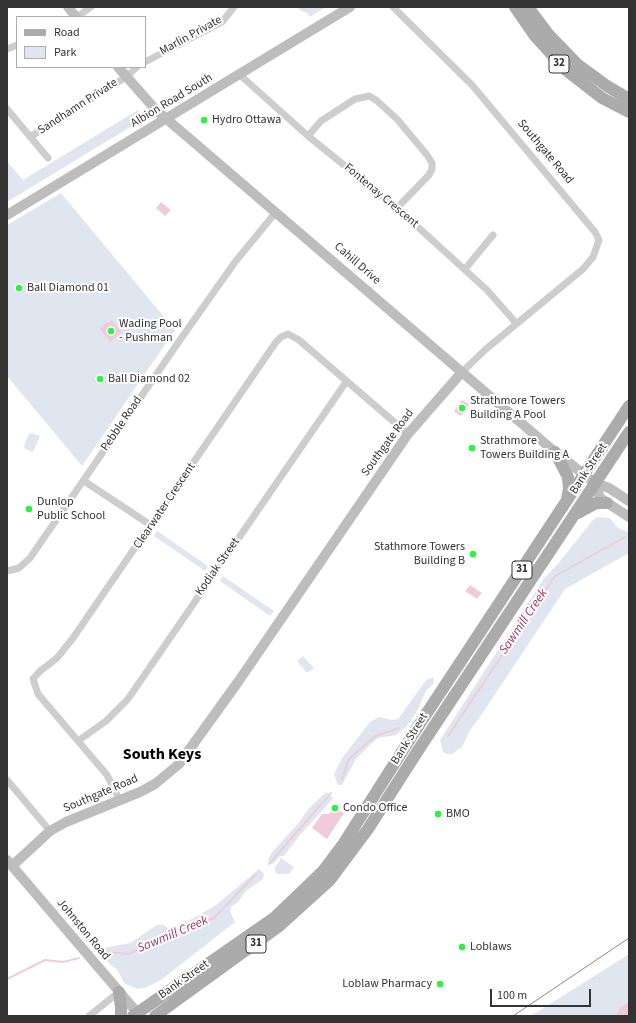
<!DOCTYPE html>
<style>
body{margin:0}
#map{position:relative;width:636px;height:1023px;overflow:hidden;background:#fff;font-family:"Source Sans 3",sans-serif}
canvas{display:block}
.frame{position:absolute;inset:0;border:8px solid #333;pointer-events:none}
.legend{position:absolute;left:16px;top:16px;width:130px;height:52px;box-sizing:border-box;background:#fff;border:1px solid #adadad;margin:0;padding:5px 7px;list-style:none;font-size:12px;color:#333}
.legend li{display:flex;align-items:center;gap:8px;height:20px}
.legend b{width:20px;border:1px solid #adadad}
.scale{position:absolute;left:490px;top:989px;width:101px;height:18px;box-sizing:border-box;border:2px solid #333;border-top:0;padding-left:5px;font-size:12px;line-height:14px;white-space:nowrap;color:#333;-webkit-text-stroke:3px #fff;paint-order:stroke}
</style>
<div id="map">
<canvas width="636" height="1023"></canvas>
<div class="frame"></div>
<ul class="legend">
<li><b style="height:5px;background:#ababab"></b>Road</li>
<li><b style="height:11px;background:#e0e6f0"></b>Park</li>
</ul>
<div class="scale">100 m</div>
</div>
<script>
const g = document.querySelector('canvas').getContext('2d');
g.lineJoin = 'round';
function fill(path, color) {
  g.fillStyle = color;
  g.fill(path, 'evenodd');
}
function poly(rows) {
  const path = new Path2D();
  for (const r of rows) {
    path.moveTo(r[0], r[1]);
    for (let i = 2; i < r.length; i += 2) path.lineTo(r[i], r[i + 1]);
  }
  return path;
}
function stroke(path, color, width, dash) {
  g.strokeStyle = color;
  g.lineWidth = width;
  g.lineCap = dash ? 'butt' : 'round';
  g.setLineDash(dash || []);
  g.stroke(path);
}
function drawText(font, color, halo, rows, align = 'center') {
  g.font = font + ' "Source Sans 3",sans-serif';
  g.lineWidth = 4;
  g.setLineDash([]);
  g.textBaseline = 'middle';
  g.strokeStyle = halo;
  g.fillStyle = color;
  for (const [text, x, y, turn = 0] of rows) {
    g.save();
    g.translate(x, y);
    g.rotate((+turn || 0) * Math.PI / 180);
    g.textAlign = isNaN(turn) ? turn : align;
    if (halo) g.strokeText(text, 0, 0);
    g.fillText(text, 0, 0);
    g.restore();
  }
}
fill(poly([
 [299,7,326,7,310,17,307,13,299,10],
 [138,110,145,118,7,202,7,161,23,180],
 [61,193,175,330,82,466,7,376,7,225],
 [32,433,40,436,33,452,25,449,24,446,28,435],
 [597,517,610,518,618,528,629,532,629,553,565,589,478,720,470,730,462,747,452,754,447,754,443,752,440,740,545,577,557,565,593,520],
 [157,531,208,566,205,571,154,536],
 [223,576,274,611,270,616,220,581],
 [303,656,314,668,307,673,297,661],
 [433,677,434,683,426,691,416,713,406,727,396,735,378,738,372,743,356,759,342,785,338,785,334,774,342,758,370,722,379,717,392,720,398,719,426,680],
 [326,792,333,798,331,801,300,835,284,856,280,856,274,863,271,864,268,860,272,852,296,826,310,807],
 [281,858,294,867,289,874,277,874,274,869],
 [259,869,264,874,263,879,246,891,238,902,231,907,230,911,235,922,161,980,145,988,137,989,124,983,117,969,112,966,93,947,99,946,104,948,130,943,157,925,164,925,171,931,216,905],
 [629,954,629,1002,620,1007,616,1016,531,1016]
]), '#e0e6f0');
fill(poly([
 [161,202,171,210,165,216,156,208],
 [112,320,122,332,110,342,100,329,107,321,108,323],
 [462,400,469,404,462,415,459,415,454,411],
 [470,585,482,593,477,599,465,591],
 [331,812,333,813,334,811,338,813,340,811,344,813,327,839,312,828,322,814,329,814],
 [629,1002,629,1016,616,1016,620,1007]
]), '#f0ccdb');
stroke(poly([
 [448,736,555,576,625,537],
 [342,779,349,759,375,736,399,728],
 [269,864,331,793],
 [97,951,128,954,214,918,255,875],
 [7,979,45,960,63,962,79,958]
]), '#f0ccdb', 2);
stroke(poly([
 [393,7,472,85,595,232,599,240,593,257,583,269,486,349,462,372],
 [77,17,91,7],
 [7,49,17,45],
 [145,62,222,22,234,7],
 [240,75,308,136,397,208,487,290,516,323],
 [7,109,48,158],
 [308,136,321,121,355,99,369,96,376,100,397,119,427,155,432,163,432,169,429,175,397,208],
 [30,137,126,77,137,67],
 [465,269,493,235],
 [84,481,152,526],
 [7,571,19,568,30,558,180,340,235,262,276,212],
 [78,741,106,721,128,699,346,382],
 [7,780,50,831],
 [120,801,107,775,38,694,33,679,39,672,57,658,73,638,276,342,281,337,288,334,299,340,408,434],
 [89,1016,119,992]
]), '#cdcdcd', 7);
stroke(poly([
 [68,7,76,17],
 [118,67,155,109,555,452,595,483,609,488,629,501],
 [7,215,350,7],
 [595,483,600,498,629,517],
 [7,860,140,1016],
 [12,866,50,831,66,822,140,792,155,784,179,764,238,682,408,434,462,372]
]), '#bdbdbd', 10);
stroke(poly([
 [515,7,535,36,566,70,602,98,629,112],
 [528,7,549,35,577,64,607,86,629,99],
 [555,452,568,477,569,489,567,499],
 [578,513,596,503,607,503],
 [119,992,121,1007,121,1016],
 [133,1016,274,918,323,871,344,843,417,728,629,406],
 [155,1016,278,927,330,880,368,829,419,749,629,432]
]), '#ababab', 12);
stroke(poly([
 [513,1016,629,938]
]), '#888', 1);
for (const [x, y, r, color] of [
 [204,120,4,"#2af440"],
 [19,288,4,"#2af440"],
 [111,331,4,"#2af440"],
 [100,379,4,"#2af440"],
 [462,408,4,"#2af440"],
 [472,448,4,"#2af440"],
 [29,509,4,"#2af440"],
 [473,554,4,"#2af440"],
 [335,808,4,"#2af440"],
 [438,814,4,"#2af440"],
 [462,947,4,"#2af440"],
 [440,984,4,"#2af440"]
]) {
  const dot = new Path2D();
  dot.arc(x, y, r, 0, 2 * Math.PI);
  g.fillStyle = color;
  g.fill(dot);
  stroke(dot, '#fff', 1.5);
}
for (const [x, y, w] of [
 [559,64,20],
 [522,570,20],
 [256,944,20]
]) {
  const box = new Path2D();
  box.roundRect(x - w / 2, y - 9, w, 18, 3);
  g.fillStyle = '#fff';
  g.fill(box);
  stroke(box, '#333', 1);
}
drawText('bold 11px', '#333', null, [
 ["32",559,64],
 ["31",522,570],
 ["31",256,944]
]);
drawText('12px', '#333', '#fff', [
 ["Marlin Private",191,36,-29],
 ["Albion Road South",172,101,-31],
 ["Sandhamn Private",78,107,-33],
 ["Southgate Road",545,152,50],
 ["Fontenay Crescent",381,196,40],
 ["Cahill Drive",357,264,41],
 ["Pebble Road",122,424,-56],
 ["Southgate Road",388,443,-54],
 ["Bank Street",589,469,-57],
 ["Clearwater Crescent",165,506,-56],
 ["Kodiak Street",218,567,-55],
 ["Bank Street",410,739,-58],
 ["Southgate Road",101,794,-23],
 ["Johnston Road",83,930,50],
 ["Bank Street",184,980,-35]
]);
drawText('12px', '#333', '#fff', [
 ["Hydro Ottawa",212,120],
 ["Ball Diamond 01",27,288],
 ["Wading Pool",119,324],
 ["- Pushman",119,338],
 ["Ball Diamond 02",108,379],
 ["Strathmore Towers",470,401],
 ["Building A Pool",470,415],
 ["Strathmore",480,441],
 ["Towers Building A",480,455],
 ["Dunlop",37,502],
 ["Public School",37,516],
 ["Stathmore Towers",465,547,"right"],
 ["Building B",465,561,"right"],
 ["Condo Office",343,808],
 ["BMO",446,814],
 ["Loblaws",470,947],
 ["Loblaw Pharmacy",432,984,"right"]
], 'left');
drawText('italic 13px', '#9e3863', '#fff', [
 ["Sawmill Creek",524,622,-56],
 ["Sawmill Creek",173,935,-23]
]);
drawText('bold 16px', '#000', '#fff', [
 ["South Keys",162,755]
]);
</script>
